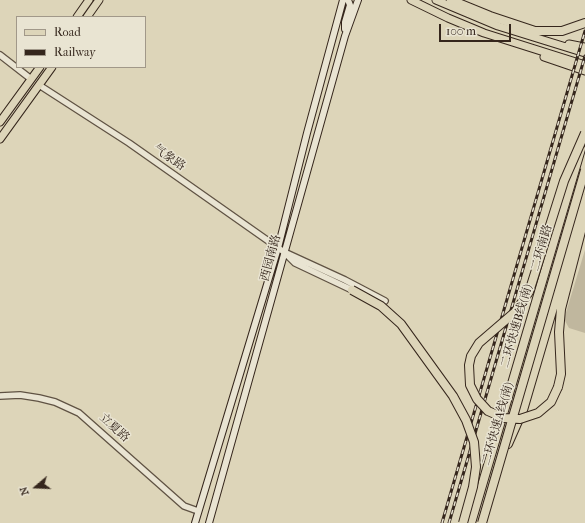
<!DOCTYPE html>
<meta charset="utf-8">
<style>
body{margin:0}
#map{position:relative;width:585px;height:523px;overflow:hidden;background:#ddd5b9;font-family:"IM FELL French Canon",serif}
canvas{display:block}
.legend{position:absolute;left:16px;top:16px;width:130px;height:52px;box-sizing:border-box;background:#e9e4d2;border:1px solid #a19889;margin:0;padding:5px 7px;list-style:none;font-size:12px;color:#35261c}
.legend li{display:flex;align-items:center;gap:8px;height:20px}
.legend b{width:20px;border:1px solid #a19889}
.north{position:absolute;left:16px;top:467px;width:40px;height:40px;-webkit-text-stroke:3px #e9e4d2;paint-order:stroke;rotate:251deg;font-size:11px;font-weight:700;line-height:16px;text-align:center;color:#35261c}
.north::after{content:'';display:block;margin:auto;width:14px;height:18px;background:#35261c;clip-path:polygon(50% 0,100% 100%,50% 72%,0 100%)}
.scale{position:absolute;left:439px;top:24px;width:72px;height:18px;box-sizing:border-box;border:2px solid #35261c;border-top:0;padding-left:5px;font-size:12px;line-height:14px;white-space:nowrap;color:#35261c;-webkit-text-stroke:3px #e9e4d2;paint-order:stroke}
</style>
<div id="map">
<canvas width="585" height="523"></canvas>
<ul class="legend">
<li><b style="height:5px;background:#ddd5b9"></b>Road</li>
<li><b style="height:5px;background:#35261c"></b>Railway</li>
</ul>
<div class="north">N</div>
<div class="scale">100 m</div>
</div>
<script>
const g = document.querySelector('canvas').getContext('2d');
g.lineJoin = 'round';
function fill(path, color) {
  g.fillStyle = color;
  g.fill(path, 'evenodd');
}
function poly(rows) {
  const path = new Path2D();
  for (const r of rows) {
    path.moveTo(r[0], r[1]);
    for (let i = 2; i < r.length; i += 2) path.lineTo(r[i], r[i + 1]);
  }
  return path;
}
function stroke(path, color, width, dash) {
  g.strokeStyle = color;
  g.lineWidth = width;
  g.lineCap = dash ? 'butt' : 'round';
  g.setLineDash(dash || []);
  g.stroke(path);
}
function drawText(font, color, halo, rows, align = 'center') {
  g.font = font + ' "IM FELL French Canon","Noto Serif SC",serif';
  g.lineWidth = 3;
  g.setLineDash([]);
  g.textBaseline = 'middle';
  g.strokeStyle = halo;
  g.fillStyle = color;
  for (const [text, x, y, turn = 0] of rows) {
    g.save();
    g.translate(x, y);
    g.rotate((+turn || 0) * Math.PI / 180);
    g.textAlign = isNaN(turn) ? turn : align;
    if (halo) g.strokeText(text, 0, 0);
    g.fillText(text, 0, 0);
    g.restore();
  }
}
fill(poly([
 [585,250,585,333,569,328,564,319]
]), '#c0b79e');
const tertiary = poly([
 [0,55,31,79],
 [39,85,129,143,284,252],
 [352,290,295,263,284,252,345,280,385,301],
 [0,396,20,395,39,398,55,402,79,413,184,506,198,511]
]);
const secondary = poly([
 [345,29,345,22,350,5,348,0],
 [195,523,278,248,307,133,343,0],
 [209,523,345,36,358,0]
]);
const primary = poly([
 [411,0,448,18,484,33,585,65],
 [436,0,498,26,585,53],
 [77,17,89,0],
 [87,17,99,0],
 [569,44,585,47],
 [544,57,585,71],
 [0,122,40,67],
 [0,139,52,67],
 [580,197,585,186]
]);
const trunk = poly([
 [451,0,490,16,535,31,562,31,585,23],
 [558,387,561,374,559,332,561,309,585,216],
 [508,444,523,410,585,199],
 [471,523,581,149]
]);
stroke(tertiary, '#5f5243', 8);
stroke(secondary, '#35261c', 8);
stroke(primary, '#35261c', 9);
stroke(trunk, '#35261c', 10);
stroke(tertiary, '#e9e4d2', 5.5);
stroke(secondary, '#e9e4d2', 6);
stroke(primary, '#ddd5b9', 7);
stroke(trunk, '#ddd5b9', 8);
const rail = poly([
 [442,523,585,31],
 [449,523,585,56]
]);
stroke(rail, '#35261c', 3);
stroke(rail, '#e9e4d2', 1.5, [4.5]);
const trunkBridge = poly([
 [352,290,381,306,401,324,453,396,466,420,474,442,476,467,473,487,463,523],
 [558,387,551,402,538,413,520,419,504,418,488,411,477,399,470,385,469,365,471,356,479,343,515,312,529,292,564,181,585,133],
 [482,523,585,170]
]);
stroke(trunkBridge, '#35261c', 10, []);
stroke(trunkBridge, '#ddd5b9', 8);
drawText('12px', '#35261c', '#e9e4d2', [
 ["气象路",169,158,35],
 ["二环南路",542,248,-74],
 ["西园南路",271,258,-75],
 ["二环快速B线(南)",517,326,-74],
 ["二环快速A线(南)",498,424,-74],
 ["立夏路",114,428,42]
]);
</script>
